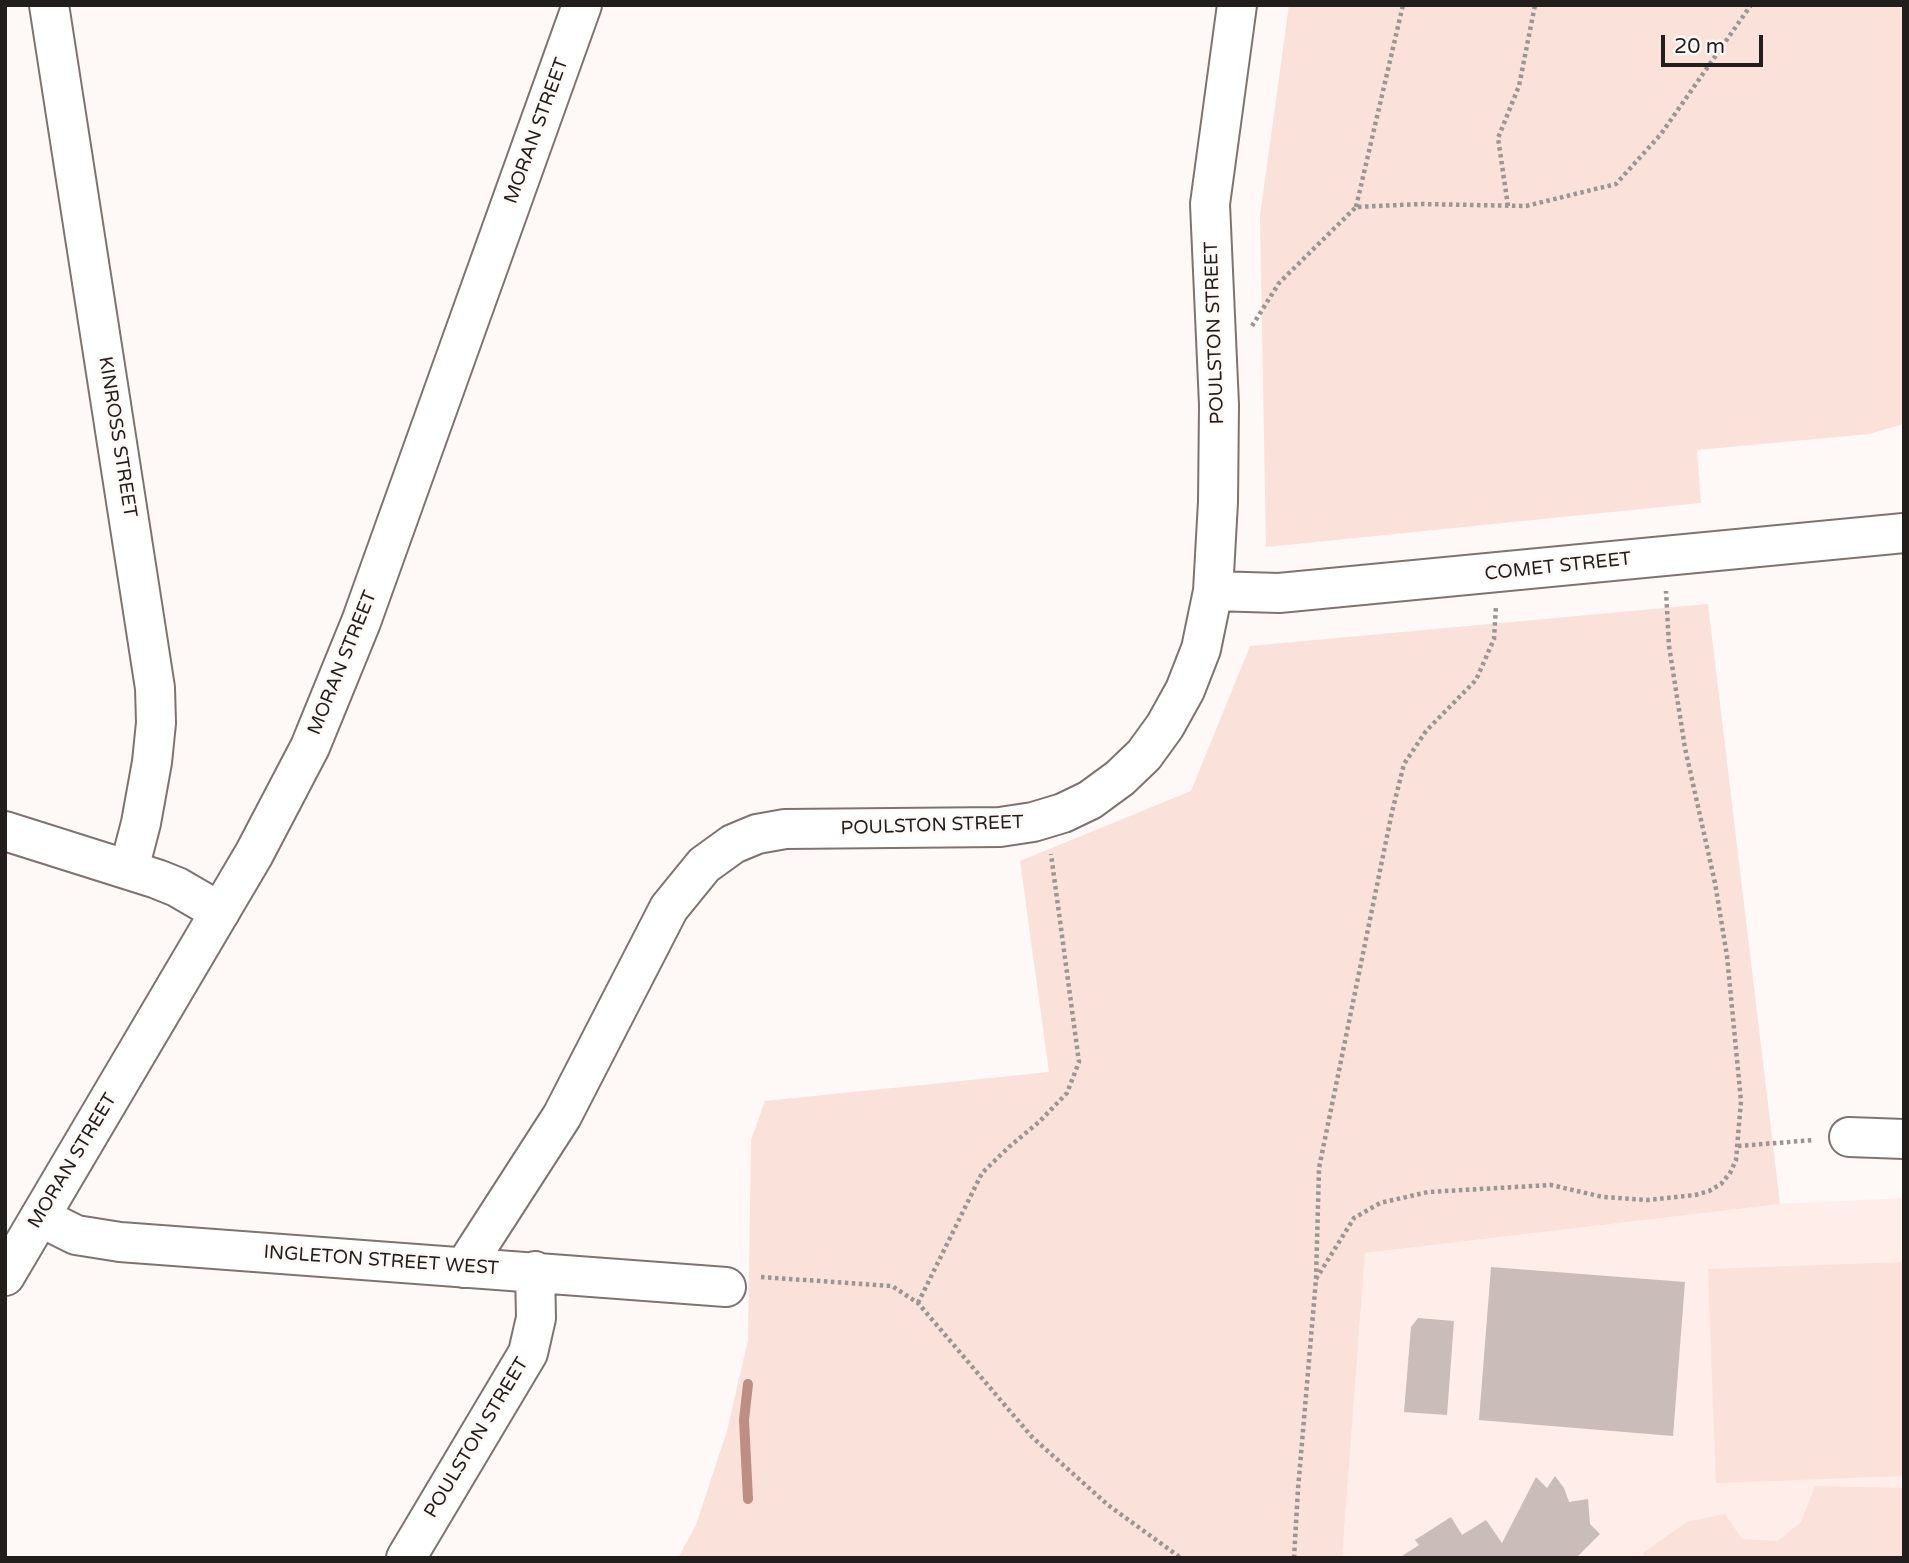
<!DOCTYPE html>
<style>
body{margin:0}
#map{position:relative;width:1909px;height:1563px;overflow:hidden;background:#fef8f7;font-family:"Varela Round",sans-serif}
canvas{display:block}
.frame{position:absolute;inset:0;border:7px solid #221e1c;pointer-events:none}
.scale{position:absolute;left:1661px;top:35px;width:102px;height:32px;box-sizing:border-box;border:4px solid #221e1c;border-top:0;padding-left:9px;font-size:21px;line-height:24px;white-space:nowrap;color:#221e1c;-webkit-text-stroke:5px #fef8f7;paint-order:stroke}
</style>
<div id="map">
<canvas width="1909" height="1563"></canvas>
<div class="frame"></div>
<div class="scale">20 m</div>
</div>
<script>
const g = document.querySelector('canvas').getContext('2d');
g.lineJoin = 'round';
function fill(path, color) {
  g.fillStyle = color;
  g.fill(path, 'evenodd');
}
function poly(rows) {
  const path = new Path2D();
  for (const r of rows) {
    path.moveTo(r[0], r[1]);
    for (let i = 2; i < r.length; i += 2) path.lineTo(r[i], r[i + 1]);
  }
  return path;
}
function stroke(path, color, width, dash) {
  g.strokeStyle = color;
  g.lineWidth = width;
  g.lineCap = dash ? 'butt' : 'round';
  g.setLineDash(dash || []);
  g.stroke(path);
}
function drawText(font, color, halo, rows, align = 'center') {
  g.font = font + ' "Varela Round",sans-serif';
  g.lineWidth = 5;
  g.setLineDash([]);
  g.textBaseline = 'middle';
  g.strokeStyle = halo;
  g.fillStyle = color;
  for (const [text, x, y, turn = 0] of rows) {
    g.save();
    g.translate(x, y);
    g.rotate((+turn || 0) * Math.PI / 180);
    g.textAlign = isNaN(turn) ? turn : align;
    if (halo) g.strokeText(text, 0, 0);
    g.fillText(text, 0, 0);
    g.restore();
  }
}
fill(poly([
 [1904,1198,1904,1558,1342,1558,1365,1253,1780,1204]
]), '#feede8');
fill(poly([
 [1289,5,1904,5,1904,424,1869,434,1697,450,1701,503,1266,547,1260,216],
 [1708,604,1780,1204,1365,1253,1342,1558,678,1558,696,1525,727,1431,748,1340,751,1140,765,1101,1049,1072,1020,861,1191,791,1250,646],
 [1904,1262,1904,1476,1716,1483,1708,1269],
 [1815,1486,1904,1488,1904,1558,1642,1558,1644,1552,1687,1522,1725,1514,1742,1539,1778,1541,1801,1522]
]), '#fae1da');
stroke(poly([
 [748,1384,744,1420,748,1499]
]), '#be8e82', 10);
fill(poly([
 [1491,1267,1685,1282,1673,1436,1479,1420],
 [1418,1318,1454,1321,1447,1415,1404,1412,1411,1327],
 [1555,1476,1564,1488,1569,1502,1588,1499,1590,1524,1600,1534,1576,1558,1399,1558,1419,1545,1415,1540,1451,1517,1462,1535,1486,1520,1502,1543,1536,1477,1547,1488]
]), '#c9bcb9');
const minor = poly([
 [49,5,155,688,156,723,152,762,141,823,129,869],
 [1213,591,1279,593,1904,533],
 [5,831,157,879,177,887,220,912],
 [1849,1137,1904,1139],
 [40,1217,76,1235,120,1242,726,1287],
 [464,1268,562,1116,669,908,704,865,733,844,757,834,785,829,1000,827,1033,822,1063,813,1090,800,1120,778,1144,755,1165,726,1185,690,1201,649,1213,591,1218,502,1219,405,1210,204,1237,5],
 [406,1558,528,1353,536,1318,535,1271]
]);
const tertiary = poly([
 [5,1276,254,854,310,747,361,622,582,5]
]);
stroke(minor, '#7f7370', 42);
stroke(tertiary, '#7f7370', 42);
stroke(poly([
 [1508,206,1498,138,1519,86,1535,5],
 [1356,207,1403,5],
 [1252,326,1279,283,1356,207,1421,204,1526,206,1616,184,1661,134,1751,5],
 [1738,1146,1814,1140],
 [761,1277,892,1286,918,1303,1032,1437,1108,1505,1181,1558],
 [1316,1279,1354,1218,1380,1203,1428,1192,1551,1185,1603,1197,1648,1200,1695,1195,1709,1191,1721,1184,1730,1173,1736,1160,1741,1101,1727,956,1715,883,1685,748,1669,646,1666,591],
 [918,1303,982,1173,1010,1146,1039,1122,1067,1093,1079,1062,1051,854],
 [1294,1558,1298,1489,1316,1279,1319,1168,1392,812,1404,764,1426,731,1476,680,1494,639,1496,606]
]), '#9b9594', 4.5, [3.5, 3.5]);
stroke(minor, '#fff', 38);
stroke(tertiary, '#fff', 38);
drawText('19px', '#221e1c', '#fef8f7', [
 ["MORAN STREET",537,131,-70],
 ["POULSTON STREET",1215,333,-92],
 ["KINROSS STREET",117,437,81],
 ["COMET STREET",1558,567,-6],
 ["MORAN STREET",343,663,-68],
 ["POULSTON STREET",932,826,-2],
 ["MORAN STREET",73,1161,-59],
 ["INGLETON STREET WEST",381,1261,4],
 ["POULSTON STREET",477,1438,-59]
]);
</script>
